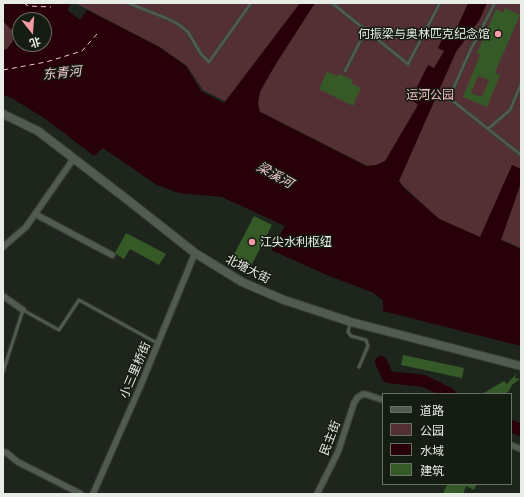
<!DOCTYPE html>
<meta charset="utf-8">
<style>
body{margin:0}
#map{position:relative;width:524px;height:497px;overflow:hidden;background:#1e251c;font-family:Barlow,"Noto Sans SC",sans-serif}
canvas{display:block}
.frame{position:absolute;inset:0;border:4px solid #e7ede6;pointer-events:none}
.legend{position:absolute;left:382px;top:393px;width:130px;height:92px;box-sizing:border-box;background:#151c12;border:1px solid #697067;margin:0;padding:5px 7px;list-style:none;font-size:12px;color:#e7ede6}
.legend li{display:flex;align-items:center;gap:8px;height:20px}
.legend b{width:20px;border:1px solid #697067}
.north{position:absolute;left:12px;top:12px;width:40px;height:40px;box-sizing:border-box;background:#151c12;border:1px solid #697067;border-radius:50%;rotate:163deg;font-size:11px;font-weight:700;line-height:16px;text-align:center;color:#e7ede6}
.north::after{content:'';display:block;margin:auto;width:14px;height:18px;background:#f49aa5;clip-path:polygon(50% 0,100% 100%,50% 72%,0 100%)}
</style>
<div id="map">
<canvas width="524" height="497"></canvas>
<div class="frame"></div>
<ul class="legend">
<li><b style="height:5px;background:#525b4f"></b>道路</li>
<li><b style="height:11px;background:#543035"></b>公园</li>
<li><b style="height:11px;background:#280009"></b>水域</li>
<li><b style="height:11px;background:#355927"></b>建筑</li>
</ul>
<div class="north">北</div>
</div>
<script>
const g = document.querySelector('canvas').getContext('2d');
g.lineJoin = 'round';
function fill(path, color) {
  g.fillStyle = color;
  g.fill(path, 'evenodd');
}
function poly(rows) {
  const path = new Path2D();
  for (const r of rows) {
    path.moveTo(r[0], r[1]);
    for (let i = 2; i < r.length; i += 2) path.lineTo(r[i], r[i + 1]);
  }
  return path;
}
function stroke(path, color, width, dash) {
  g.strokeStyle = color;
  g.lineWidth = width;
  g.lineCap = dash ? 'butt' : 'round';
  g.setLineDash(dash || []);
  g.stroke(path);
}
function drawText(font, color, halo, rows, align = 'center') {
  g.font = font + ' Barlow,"Noto Sans SC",sans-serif';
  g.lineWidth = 3;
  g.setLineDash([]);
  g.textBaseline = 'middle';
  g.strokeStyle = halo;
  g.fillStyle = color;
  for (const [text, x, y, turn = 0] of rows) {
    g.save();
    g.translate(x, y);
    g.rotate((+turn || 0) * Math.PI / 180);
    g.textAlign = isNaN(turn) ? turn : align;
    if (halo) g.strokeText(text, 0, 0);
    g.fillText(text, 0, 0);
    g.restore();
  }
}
fill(poly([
 [75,3,521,3,521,248,502,240,479,237,438,218,399,182,263,113,225,101,203,90,187,66,160,47],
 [3,21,12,30,13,41,7,49,3,50]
]), '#543035');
fill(poly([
 [3,3,71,3,67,10,80,20,87,10,159,47,186,66,201,91,224,103,300,3,315,3,274,67,260,92,258,103,260,112,366,166,376,165,385,161,418,105,411,99,428,65,434,68,444,51,438,48,444,34,453,37,468,3,487,3,479,21,456,52,399,181,404,188,439,219,480,237,512,165,521,169,521,183,501,240,521,249,521,346,383,311,383,301,374,293,327,275,271,250,285,226,222,197,179,193,157,185,103,148,94,156,47,120,12,98,3,95,3,50,7,49,13,41,12,30,3,21],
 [20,20,44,20,44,44,20,44]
]), '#280009');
stroke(poly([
 [381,362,388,377,424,381,450,394],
 [511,426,521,430]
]), '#280009', 12);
stroke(poly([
 [24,3,28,6,51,7],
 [3,70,46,62,82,51,97,34]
]), '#f2c9cd', 1, [5, 4]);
fill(poly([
 [505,8,520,15,496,70,495,73,500,75,487,107,463,97,480,55,477,53,496,9,503,13],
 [478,76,489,80,482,97,471,93],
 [327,72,338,76,339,74,353,80,351,83,361,88,353,106,319,89],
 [254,216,272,225,250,268,232,258],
 [126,233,166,254,159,265,130,249,124,259,116,254,115,253],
 [403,355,464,368,462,378,401,365],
 [516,374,515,378,520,379,512,385,509,391,505,394,482,394,504,381,507,384],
 [447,484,477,484,474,490,466,486,463,494,443,494]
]), '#355927');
const service = poly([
 [128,3,166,18,178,24,188,32,201,54,209,62,251,3],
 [332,3,408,64,440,3],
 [495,3,470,51,449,98,521,155],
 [345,71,366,30],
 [488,129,510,110,521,84],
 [350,324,348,332,351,336,366,340,368,346,359,367],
 [3,372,23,310,59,330,79,300,157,343]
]);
const minor = poly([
 [35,214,112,255],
 [3,247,26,227,74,158],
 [3,296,23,310],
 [511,445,521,449],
 [3,452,7,453,18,462,81,494],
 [93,494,140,387,195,253],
 [317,494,338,452,354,403,358,397,363,394,368,395,383,400]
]);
const secondary = poly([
 [3,114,38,131,129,201,195,253,242,282,284,300,351,322,521,366]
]);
stroke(service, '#393f37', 4.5);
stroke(minor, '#393f37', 8);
stroke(secondary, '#393f37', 10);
stroke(service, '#525b4f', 2.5);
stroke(minor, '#525b4f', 5.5);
stroke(secondary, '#525b4f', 8);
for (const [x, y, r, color] of [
 [498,34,4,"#f49aa5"],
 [252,242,4,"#f49aa5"]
]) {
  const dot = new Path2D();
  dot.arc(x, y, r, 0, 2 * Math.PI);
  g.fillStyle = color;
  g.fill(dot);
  stroke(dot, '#151c12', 1.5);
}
drawText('12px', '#e7ede6', '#151c12', [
 ["何振梁与奥林匹克纪念馆",490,34],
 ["江尖水利枢纽",260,242,"left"]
], 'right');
drawText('12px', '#f9bcc2', '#151c12', [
 ["运河公园",430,95]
]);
drawText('12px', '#e7ede6', '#151c12', [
 ["北塘大街",248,269,27],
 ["小三里桥街",135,370,-67],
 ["民主街",330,438,-69]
]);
drawText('italic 13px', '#f2c9cd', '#151c12', [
 ["东青河",62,73,-6],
 ["梁溪河",275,175,29]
]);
</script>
